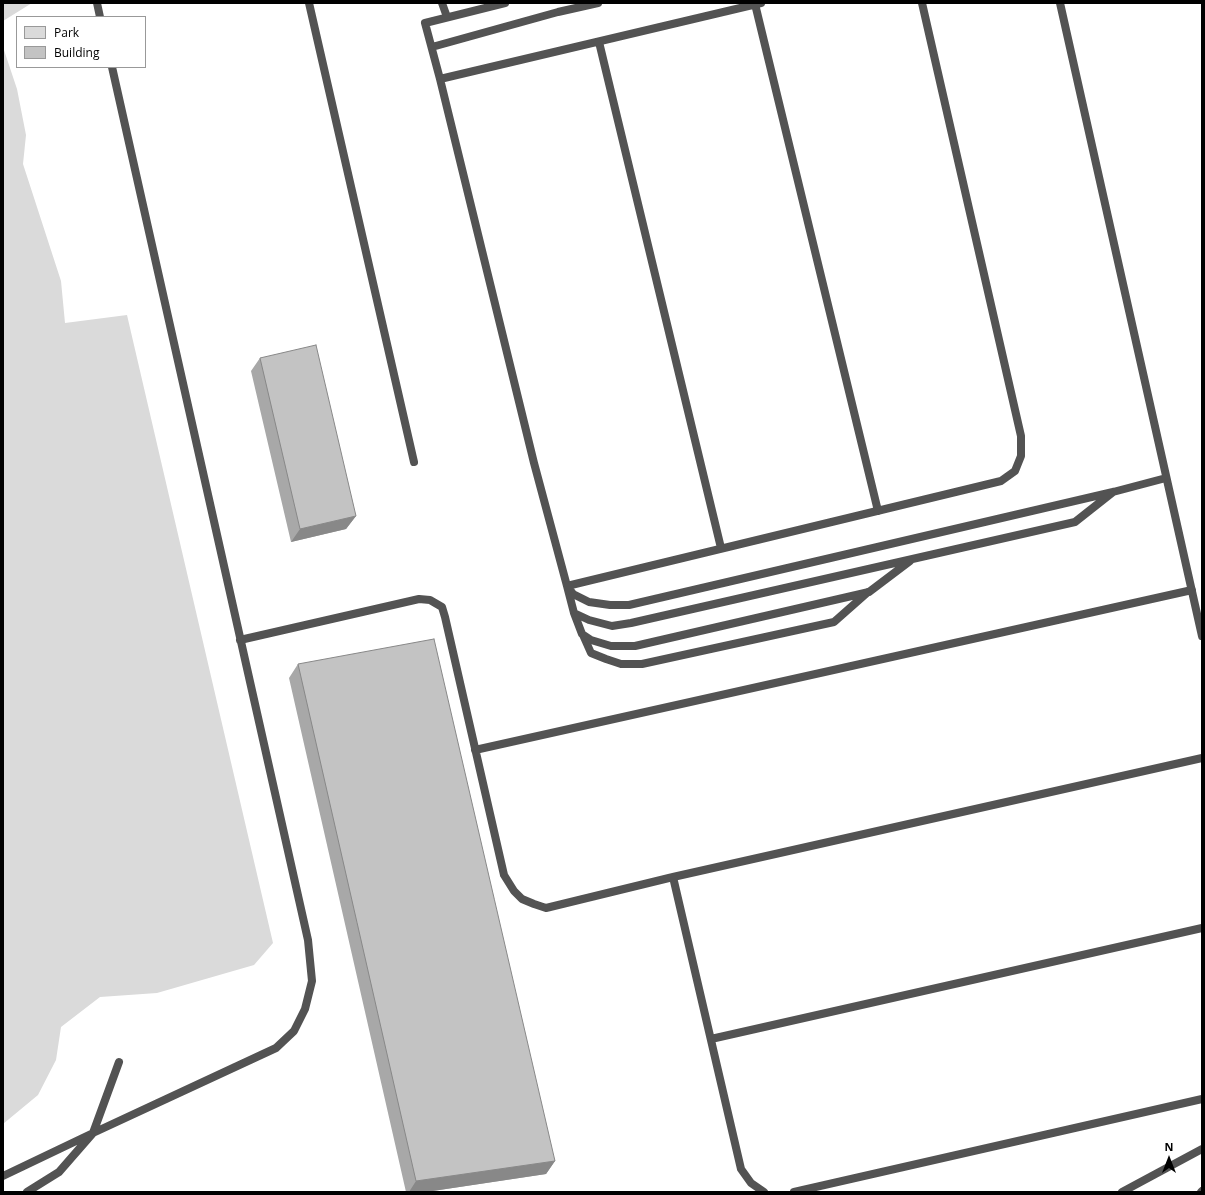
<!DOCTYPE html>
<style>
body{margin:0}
#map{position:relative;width:1205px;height:1195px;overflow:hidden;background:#fff;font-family:"Open Sans",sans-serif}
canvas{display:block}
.frame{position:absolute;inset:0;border:4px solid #000;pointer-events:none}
.legend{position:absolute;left:16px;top:16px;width:130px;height:52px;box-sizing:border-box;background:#fff;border:1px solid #999;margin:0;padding:5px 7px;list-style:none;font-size:12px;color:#000}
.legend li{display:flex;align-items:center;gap:8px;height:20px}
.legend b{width:20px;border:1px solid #999}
.north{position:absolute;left:1149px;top:1139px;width:40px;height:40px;-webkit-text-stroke:3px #fff;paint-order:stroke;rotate:0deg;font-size:11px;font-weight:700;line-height:16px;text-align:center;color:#000}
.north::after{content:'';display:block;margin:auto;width:14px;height:18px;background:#000;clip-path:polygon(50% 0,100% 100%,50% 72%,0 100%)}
</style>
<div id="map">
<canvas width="1205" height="1195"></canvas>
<div class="frame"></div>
<ul class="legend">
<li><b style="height:11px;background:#dadada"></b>Park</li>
<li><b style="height:11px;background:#c3c3c3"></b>Building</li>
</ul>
<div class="north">N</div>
</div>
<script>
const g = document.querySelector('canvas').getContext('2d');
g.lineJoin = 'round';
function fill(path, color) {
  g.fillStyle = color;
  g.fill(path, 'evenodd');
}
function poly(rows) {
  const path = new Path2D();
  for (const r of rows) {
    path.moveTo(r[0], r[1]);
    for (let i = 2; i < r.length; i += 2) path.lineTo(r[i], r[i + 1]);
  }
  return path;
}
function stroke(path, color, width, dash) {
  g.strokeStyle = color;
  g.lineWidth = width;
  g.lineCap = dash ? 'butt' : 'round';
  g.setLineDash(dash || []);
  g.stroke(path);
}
fill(poly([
 [3,3,32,3,3,21],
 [3,47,17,89,26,135,23,164,61,281,65,323,127,315,273,943,254,965,157,993,100,997,61,1027,56,1060,38,1095,3,1124]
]), '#dadada');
stroke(poly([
 [97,3,100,17],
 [309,3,414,462],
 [442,3,447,17],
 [505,3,425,23,440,79,534,463,567,586,573,594,589,602,610,605,629,605,1113,492,1166,478],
 [922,3,1021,436,1021,456,1015,471,1001,481,567,586,574,613,589,620,612,626,631,623,1075,522,1113,492],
 [1060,3,1202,636],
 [755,4,878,511],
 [599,42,721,548],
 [432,47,558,12,598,3],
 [440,79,761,3],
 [574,613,582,634,591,640,611,646,635,646,869,592,910,561],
 [583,635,591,653,606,659,621,664,642,664,834,622,868,592],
 [240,640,419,599,430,600,442,607,445,617,504,875,514,891,522,899,534,904,546,908,673,877,1202,758],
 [475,750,1192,590],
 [673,877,741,1169,751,1183,764,1192],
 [711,1039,1202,928],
 [3,1176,93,1133,276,1048,294,1031,305,1009,312,981,308,940,112,67],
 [27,1192,59,1172,93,1133,119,1062],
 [794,1192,1202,1099],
 [1122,1192,1202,1149],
 [1201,1192,1202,1191]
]), '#535353', 8);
fill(poly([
 [260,358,356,516,346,529,291,542,251,371],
 [298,664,555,1161,546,1174,426,1192,406,1192,289,678]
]), '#a8a8a8');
fill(poly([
 [356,516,346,529,291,542,300,529],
 [555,1161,546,1174,426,1192,409,1192,416,1181]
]), '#888');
const building = poly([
 [316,345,356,516,300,529,260,358,316,345],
 [434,639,555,1161,416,1181,298,664,434,639]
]);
fill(building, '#c3c3c3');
stroke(building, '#888', 1);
</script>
